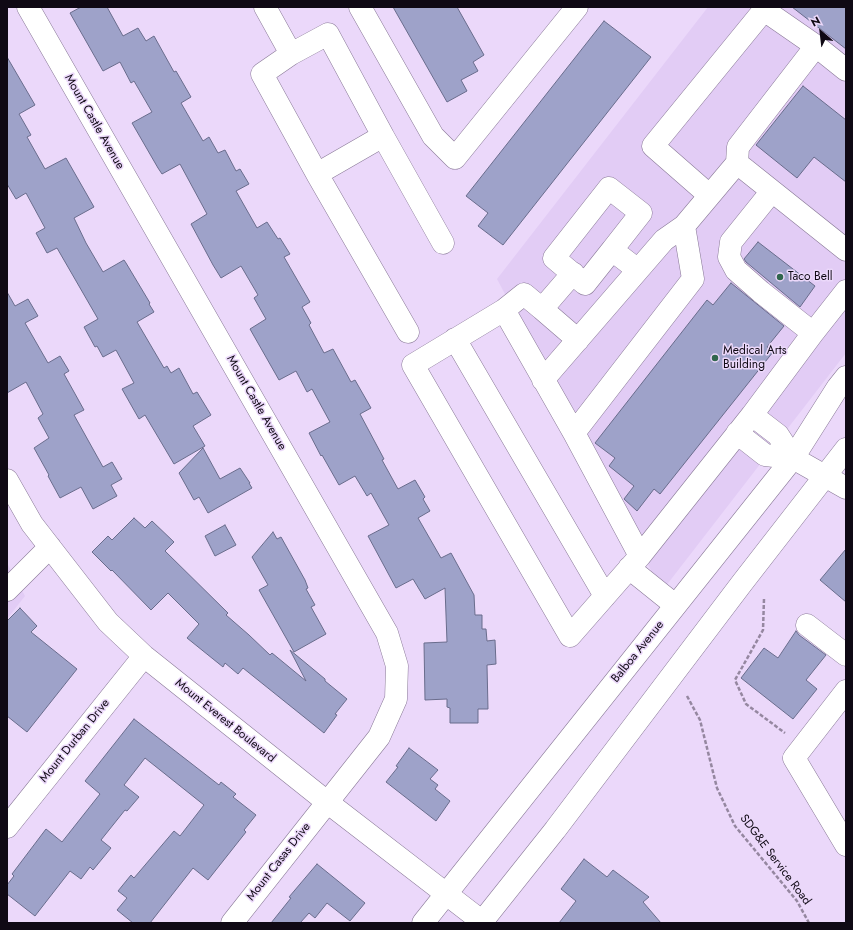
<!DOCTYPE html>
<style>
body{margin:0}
#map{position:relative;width:853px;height:930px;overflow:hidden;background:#ebd8fa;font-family:Jost,sans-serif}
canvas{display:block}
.frame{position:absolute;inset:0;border:8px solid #0f0914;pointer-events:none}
.north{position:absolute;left:801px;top:12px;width:40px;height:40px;-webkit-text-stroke:3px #ebd8fa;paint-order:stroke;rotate:332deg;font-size:11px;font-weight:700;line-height:16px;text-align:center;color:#0f0914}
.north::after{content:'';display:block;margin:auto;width:14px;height:18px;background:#0f0914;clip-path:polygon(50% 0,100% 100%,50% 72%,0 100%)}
</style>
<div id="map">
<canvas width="853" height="930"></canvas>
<div class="frame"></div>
<div class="north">N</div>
</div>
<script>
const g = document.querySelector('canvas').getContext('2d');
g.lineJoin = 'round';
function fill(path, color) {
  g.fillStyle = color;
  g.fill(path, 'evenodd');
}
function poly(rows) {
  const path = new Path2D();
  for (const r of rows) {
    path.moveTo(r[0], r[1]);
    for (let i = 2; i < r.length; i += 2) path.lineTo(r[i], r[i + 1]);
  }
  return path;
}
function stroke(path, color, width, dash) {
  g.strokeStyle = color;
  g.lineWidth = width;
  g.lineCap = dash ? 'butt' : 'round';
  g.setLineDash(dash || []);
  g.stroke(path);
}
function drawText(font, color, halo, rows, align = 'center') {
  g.font = font + ' Jost,sans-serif';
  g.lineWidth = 3;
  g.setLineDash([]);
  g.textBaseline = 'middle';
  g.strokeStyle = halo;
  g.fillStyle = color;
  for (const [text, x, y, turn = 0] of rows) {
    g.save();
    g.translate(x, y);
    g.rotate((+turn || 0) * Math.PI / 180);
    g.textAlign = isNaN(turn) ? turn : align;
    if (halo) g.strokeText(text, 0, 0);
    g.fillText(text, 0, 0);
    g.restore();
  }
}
fill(poly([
 [708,7,846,7,846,353,662,591,497,279],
 [7,563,25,596,7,619]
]), '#e2ccf5');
const building = poly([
 [81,7,107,7,123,36,138,28,146,41,154,36,174,72,176,71,191,97,181,103,203,141,209,137,218,153,225,150,236,171,240,169,249,184,236,191,257,228,267,222,278,239,280,238,290,254,284,257,310,302,302,307,311,323,309,325,324,353,333,349,351,382,355,380,371,408,360,414,384,459,382,460,398,489,415,480,425,497,423,499,430,511,418,518,441,558,451,553,474,595,475,615,482,615,482,629,486,629,487,641,495,640,496,664,487,665,488,709,478,709,478,723,450,723,450,708,447,707,447,699,425,700,424,643,447,642,445,588,425,599,413,579,396,588,368,536,389,525,371,493,367,496,355,476,339,485,322,455,321,456,309,433,330,422,312,389,307,392,296,371,279,380,250,329,266,319,254,298,258,295,241,266,221,278,213,265,191,224,207,214,180,164,162,174,158,168,132,123,152,112,134,81,131,83,120,62,103,71,70,13,81,7],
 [393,7,457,7,484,55,473,62,478,71,461,80,467,91,447,102,393,7],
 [792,7,846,7,846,49,792,7],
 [604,21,651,57,503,245,478,226,488,213,466,196,604,21],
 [7,57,35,105,19,114,31,135,27,137,45,169,66,158,94,207,74,218,86,243,103,272,124,260,126,263,150,303,149,304,154,312,137,322,164,368,167,366,171,373,179,368,193,394,197,392,211,415,193,426,205,446,174,464,145,415,139,419,122,389,134,383,116,350,103,357,97,346,95,347,84,327,98,319,57,248,47,253,36,233,45,228,26,193,16,199,7,184,7,57],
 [803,86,846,120,846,182,814,157,797,178,756,145,803,86],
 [758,242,815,286,800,307,746,262,744,259,758,242],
 [731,283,784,326,767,347,773,352,660,494,654,489,637,511,624,499,634,486,609,466,615,458,595,443,707,300,713,305,731,283],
 [7,292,15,306,28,299,38,316,25,323,48,363,60,356,69,371,64,374,84,410,74,415,103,467,112,462,122,479,111,485,117,496,93,509,81,487,60,498,48,476,49,475,34,448,49,438,38,418,43,414,26,382,7,393,7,292],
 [203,448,220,479,240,468,250,483,249,483,252,488,208,513,199,497,194,500,179,473,203,448],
 [134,518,145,528,152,521,174,542,165,551,228,613,226,615,249,635,270,655,272,653,306,681,290,650,325,679,325,681,347,699,335,714,337,715,324,733,243,668,238,674,225,663,223,667,187,638,199,624,168,593,151,610,112,570,111,571,92,552,108,536,112,540,134,518],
 [225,525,236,545,215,556,205,536,225,525],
 [273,532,277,539,281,537,305,580,308,588,306,589,315,605,311,607,326,634,294,652,259,590,268,585,252,557,273,532],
 [846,549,846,602,820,580,846,549],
 [20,608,37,626,31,632,77,669,27,732,7,716,7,621,20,608],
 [796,631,799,635,826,655,806,680,817,689,793,719,741,678,764,648,778,658,796,631],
 [134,719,219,785,221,782,236,794,233,797,256,815,244,830,246,832,208,880,193,868,150,923,133,923,117,910,127,898,118,891,131,875,134,878,174,831,180,836,204,805,145,758,124,785,139,797,127,811,125,810,101,840,111,848,93,870,90,867,81,879,70,871,35,916,7,894,7,885,14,876,12,874,46,829,62,842,100,794,85,781,134,719],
 [409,748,438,770,430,779,438,785,435,789,450,801,436,821,386,782,398,767,396,766,409,748],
 [584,859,607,877,613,870,649,897,643,902,661,923,559,923,576,901,561,889,584,859],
 [317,864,365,903,350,921,327,903,315,918,309,913,300,923,271,923,291,898,289,897,317,864]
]);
fill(building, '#9ea2c9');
stroke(building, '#696c8c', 1);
const minor = poly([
 [28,7,387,633,397,666,396,699,379,737,232,923],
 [265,7,291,54],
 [360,7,433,136,455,158,577,7],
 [328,34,383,136,317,174,262,74,291,54,328,34],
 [383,136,443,243],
 [737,163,846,250],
 [317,174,408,332],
 [772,191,731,242,729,257,736,270,761,292,813,333],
 [709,195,653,146,764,10,816,46],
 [612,250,585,284,554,258,609,188,641,213,612,250,638,270],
 [542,309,578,340],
 [504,310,524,294,542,309,573,273],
 [455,339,605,596],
 [543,380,664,240,684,226],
 [752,415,778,435,793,458],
 [574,433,693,279,684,226,737,163,738,147,816,46,846,70],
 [737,433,765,455,793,458,846,488],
 [7,480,32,524,108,622,144,656,327,802,484,923],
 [640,556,574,433,504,310,413,365,570,636,640,556,752,415,813,333,846,291],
 [629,568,675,605],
 [7,590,50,547],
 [807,625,846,655],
 [846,691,794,758,846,845],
 [7,827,144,656]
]);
const major = poly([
 [423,923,793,458,838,387,846,377],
 [481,923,555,830,742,583,846,449]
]);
stroke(minor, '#897997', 23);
stroke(major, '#897997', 23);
stroke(poly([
 [764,599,763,630,735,680,746,704,785,733],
 [687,696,700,720,717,788,735,826,797,901,809,923]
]), '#9587a0', 2.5, [4, 2]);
stroke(minor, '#fff', 22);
stroke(major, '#fff', 22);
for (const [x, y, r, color] of [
 [780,277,4,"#30664d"],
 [715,358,4,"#30664d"]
]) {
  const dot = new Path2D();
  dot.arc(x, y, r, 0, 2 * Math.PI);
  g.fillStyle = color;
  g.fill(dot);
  stroke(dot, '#ebd8fa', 1.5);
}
drawText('12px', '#0f0914', '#ebd8fa', [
 ["Mount Castle Avenue",94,122,60],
 ["Mount Castle Avenue",256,403,60],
 ["Balboa Avenue",638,652,-51],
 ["Mount Everest Boulevard",225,721,39],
 ["Mount Durban Drive",75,741,-51],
 ["SDG&E Service Road",775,860,53],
 ["Mount Casas Drive",279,862,-52]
]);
drawText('12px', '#0f0914', '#ebd8fa', [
 ["Taco Bell",788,277],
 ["Medical Arts",723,351],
 ["Building",723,365]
], 'left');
</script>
